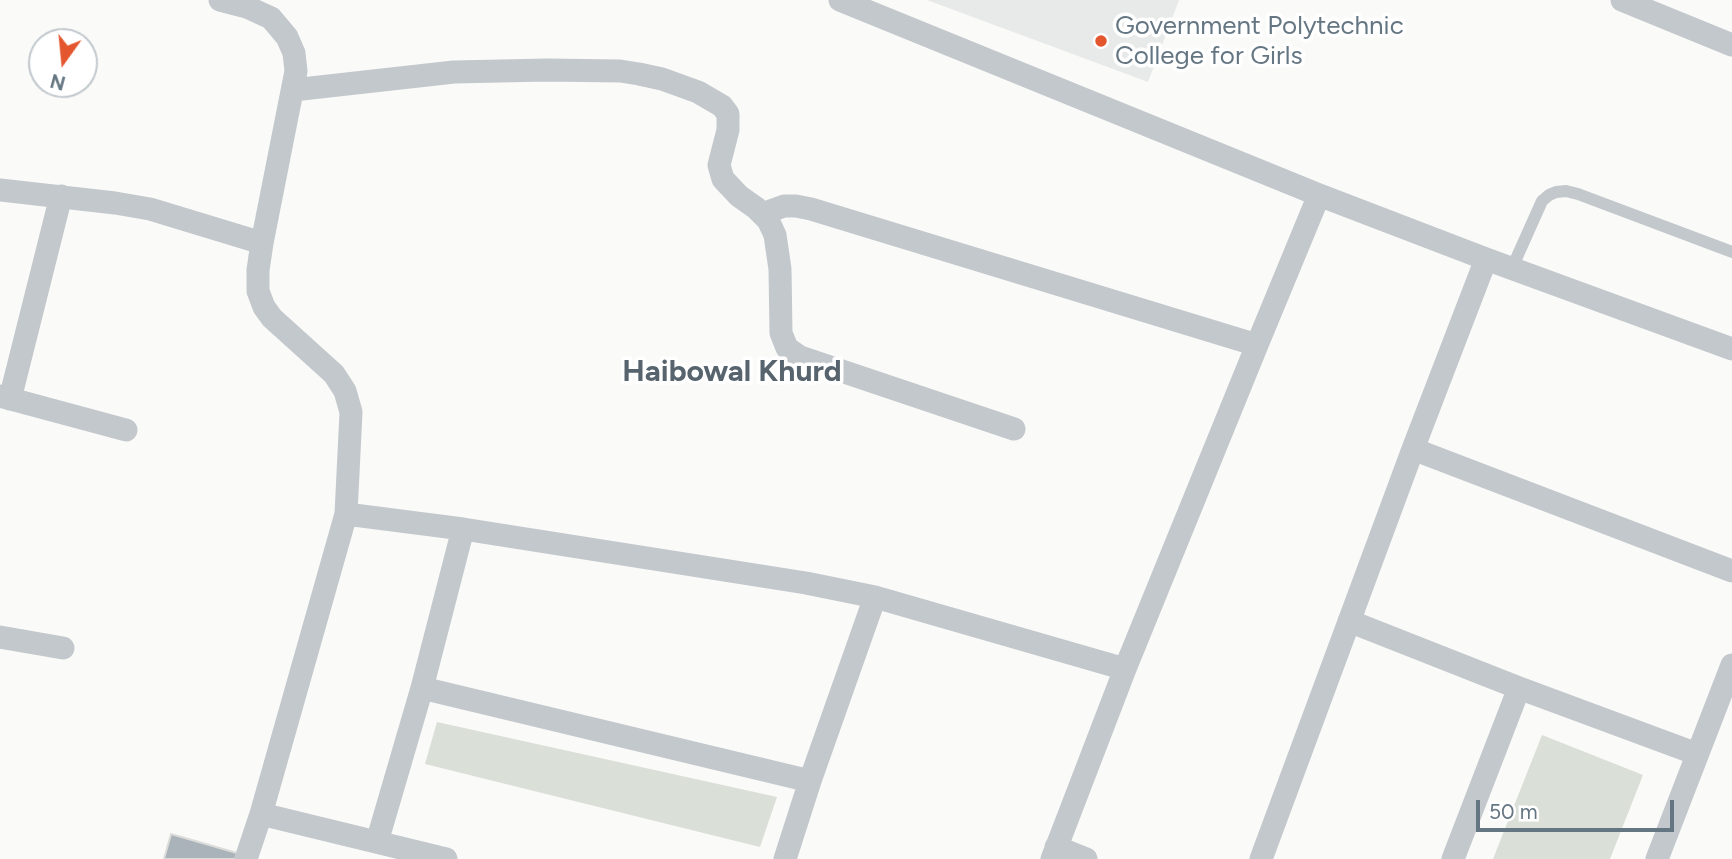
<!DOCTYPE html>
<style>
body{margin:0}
#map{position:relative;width:1732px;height:859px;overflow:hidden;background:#fafaf8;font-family:Figtree,sans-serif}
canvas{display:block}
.north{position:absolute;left:28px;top:28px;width:70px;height:70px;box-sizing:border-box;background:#fff;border:2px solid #c1c8cd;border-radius:50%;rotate:195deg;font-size:19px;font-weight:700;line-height:28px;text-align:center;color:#657683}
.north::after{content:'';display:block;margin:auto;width:24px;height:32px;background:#e4572e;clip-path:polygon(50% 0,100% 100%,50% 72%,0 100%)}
.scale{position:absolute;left:1476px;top:800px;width:198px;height:32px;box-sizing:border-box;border:4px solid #657683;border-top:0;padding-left:9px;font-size:21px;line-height:24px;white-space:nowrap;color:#657683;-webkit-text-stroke:5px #fff;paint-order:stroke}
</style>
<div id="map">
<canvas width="1732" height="859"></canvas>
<div class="north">N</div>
<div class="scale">50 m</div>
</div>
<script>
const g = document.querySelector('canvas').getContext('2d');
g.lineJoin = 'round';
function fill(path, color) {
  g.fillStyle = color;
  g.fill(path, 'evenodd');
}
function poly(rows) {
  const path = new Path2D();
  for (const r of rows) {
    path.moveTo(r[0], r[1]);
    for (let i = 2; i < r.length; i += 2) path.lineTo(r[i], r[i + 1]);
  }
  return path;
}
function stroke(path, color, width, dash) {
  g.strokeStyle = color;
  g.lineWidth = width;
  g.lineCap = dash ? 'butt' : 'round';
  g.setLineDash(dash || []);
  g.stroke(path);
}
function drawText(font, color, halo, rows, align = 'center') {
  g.font = font + ' Figtree,sans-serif';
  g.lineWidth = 7;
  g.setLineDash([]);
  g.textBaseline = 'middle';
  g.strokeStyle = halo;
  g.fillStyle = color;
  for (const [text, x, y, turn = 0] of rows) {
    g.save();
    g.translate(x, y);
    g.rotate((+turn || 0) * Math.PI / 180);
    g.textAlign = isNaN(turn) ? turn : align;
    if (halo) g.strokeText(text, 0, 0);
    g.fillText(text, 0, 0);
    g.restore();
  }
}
fill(poly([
 [927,0,1179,0,1148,82]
]), '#e8e9e9');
fill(poly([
 [437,722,777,797,760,847,425,764],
 [1542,735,1643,775,1610,859,1493,859]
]), '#dadfd7');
const building = poly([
 [171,834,237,853,235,859,164,859,171,834]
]);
fill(building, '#aab3b9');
stroke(building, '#dcdcda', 2);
stroke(poly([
 [1512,268,1542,201,1549,195,1556,192,1566,191,1578,194,1732,252]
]), '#c3c8cc', 12);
stroke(poly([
 [220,0,247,7,271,18,287,37,294,53,296,71,262,243,258,270,258,291,264,307,272,318,334,374,345,391,351,412,346,514],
 [840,0,1319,195,1486,259,1732,349],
 [1622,0,1732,45],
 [293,90,454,72,547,70,620,71,639,74,662,79,698,92,722,106,728,114,728,130,719,165,723,179,739,196,756,208,768,220,775,235,780,269,781,333,787,348,800,357,1014,429],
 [0,190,115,203,150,209,262,243],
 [762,214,784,206,796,206,811,209,1257,345],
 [0,396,126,430],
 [10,399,61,196],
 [1413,449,1732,571],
 [1349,621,1519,688,1697,754],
 [0,637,63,648],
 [422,688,810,781],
 [261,814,446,859],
 [377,842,422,688,463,529],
 [1056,847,1086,859],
 [246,859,261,814,346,514,463,529,806,583,875,597,1125,669],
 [785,859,810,781,875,597],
 [1052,859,1125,669,1257,345,1319,195],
 [1261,859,1413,449,1486,259],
 [1453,859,1519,688],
 [1657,859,1732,665]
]), '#c3c8cc', 23);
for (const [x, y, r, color] of [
 [1101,41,7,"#e4572e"]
]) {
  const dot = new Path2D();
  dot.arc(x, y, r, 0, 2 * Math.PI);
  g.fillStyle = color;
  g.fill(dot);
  stroke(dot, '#fff', 2.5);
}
drawText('26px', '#657683', '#fff', [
 ["Government Polytechnic",1115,26],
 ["College for Girls",1115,56]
], 'left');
drawText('bold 30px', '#57646e', '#fff', [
 ["Haibowal Khurd",732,372]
]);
</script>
